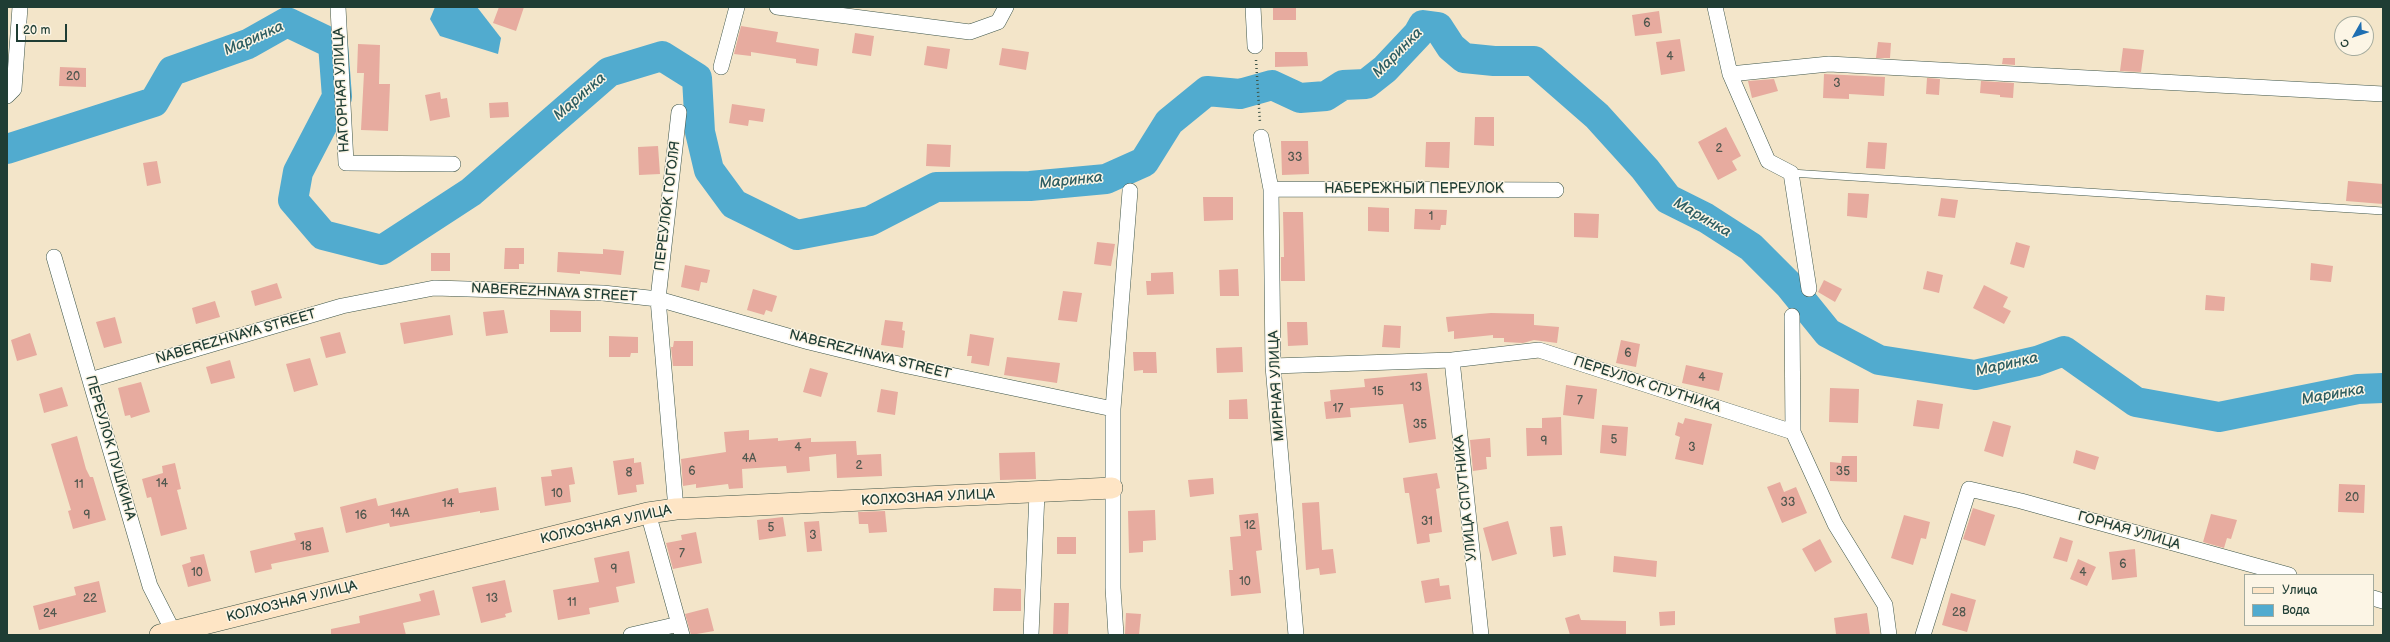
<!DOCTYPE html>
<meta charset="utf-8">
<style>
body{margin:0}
#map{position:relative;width:2390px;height:642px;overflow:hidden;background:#f3e5c9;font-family:"Balsamiq Sans",sans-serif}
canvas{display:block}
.frame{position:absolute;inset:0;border:8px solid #1f3d34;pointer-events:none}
.legend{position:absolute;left:2244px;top:574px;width:130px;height:52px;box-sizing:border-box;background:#fcf5e5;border:1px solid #a4ab9e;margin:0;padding:5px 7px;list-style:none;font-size:12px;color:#1f3d34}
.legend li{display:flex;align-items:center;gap:8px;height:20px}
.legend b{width:20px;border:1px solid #a4ab9e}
.north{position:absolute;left:2334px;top:16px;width:40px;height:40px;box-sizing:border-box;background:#fcf5e5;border:1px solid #a4ab9e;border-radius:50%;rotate:231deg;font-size:11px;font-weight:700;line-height:16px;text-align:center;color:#1f3d34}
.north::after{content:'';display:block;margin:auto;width:14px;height:18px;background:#1f6fb2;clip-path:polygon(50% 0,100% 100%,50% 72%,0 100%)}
.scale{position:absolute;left:16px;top:24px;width:51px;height:18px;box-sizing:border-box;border:2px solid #1f3d34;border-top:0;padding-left:5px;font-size:12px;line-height:14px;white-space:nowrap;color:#1f3d34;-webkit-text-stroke:3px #fcf5e5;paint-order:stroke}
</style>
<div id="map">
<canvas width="2390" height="642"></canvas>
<div class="frame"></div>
<ul class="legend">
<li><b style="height:5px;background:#fee5c5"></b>Улица</li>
<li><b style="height:11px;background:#51abcf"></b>Вода</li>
</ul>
<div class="north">С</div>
<div class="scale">20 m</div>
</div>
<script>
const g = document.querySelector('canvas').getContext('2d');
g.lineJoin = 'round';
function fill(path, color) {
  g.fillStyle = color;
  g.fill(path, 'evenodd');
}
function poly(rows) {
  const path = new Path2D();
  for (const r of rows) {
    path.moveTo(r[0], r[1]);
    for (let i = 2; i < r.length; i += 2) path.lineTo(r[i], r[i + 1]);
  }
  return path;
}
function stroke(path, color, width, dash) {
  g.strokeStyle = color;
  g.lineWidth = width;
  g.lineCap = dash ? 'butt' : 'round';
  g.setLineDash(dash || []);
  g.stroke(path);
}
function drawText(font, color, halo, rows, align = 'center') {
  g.font = font + ' "Balsamiq Sans",sans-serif';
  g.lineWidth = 3;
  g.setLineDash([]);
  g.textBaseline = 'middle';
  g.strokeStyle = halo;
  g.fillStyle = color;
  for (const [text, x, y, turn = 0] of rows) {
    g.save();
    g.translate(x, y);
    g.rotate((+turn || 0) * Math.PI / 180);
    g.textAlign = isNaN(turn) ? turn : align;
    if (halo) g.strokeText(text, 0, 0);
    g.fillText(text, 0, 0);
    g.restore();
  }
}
fill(poly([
 [435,7,477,7,501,38,498,54,440,36,430,19]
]), '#51abcf');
stroke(poly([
 [7,149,154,102,172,71,248,44,287,22,333,44,337,97,298,172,293,200,323,235,382,250,471,192,609,72,662,56,697,78,700,132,709,170,734,204,797,235,870,221,936,187,1030,186,1106,179,1144,162,1169,122,1207,91,1240,94,1272,85,1300,98,1326,96,1343,85,1366,84,1385,69,1418,34,1423,25,1438,27,1451,47,1464,58,1494,61,1534,61,1597,116,1645,169,1668,199,1706,218,1751,247,1790,286,1828,333,1879,360,1975,375,2037,361,2064,351,2136,402,2219,417,2358,389,2383,388]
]), '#51abcf', 30);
fill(poly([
 [499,7,524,7,516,31,493,23],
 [1273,7,1296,7,1296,20,1273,20],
 [1659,11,1662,33,1635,36,1632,15],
 [741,26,778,32,776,42,819,49,817,66,796,63,796,59,751,52,751,56,734,54],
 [855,33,874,36,871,56,852,53],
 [1680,39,1685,71,1661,75,1656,42],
 [1878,42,1891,43,1890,58,1876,58],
 [358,44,380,45,379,84,390,84,388,131,361,130,364,73,357,73],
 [927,46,950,49,947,69,924,65],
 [1002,48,1029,52,1026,70,999,65],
 [2123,48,2144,50,2141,72,2120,71],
 [1275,52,1307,52,1308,66,1275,67],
 [2003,58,2015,58,2015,65,2002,64],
 [60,67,86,68,86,87,59,86],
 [1824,74,1885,77,1884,96,1849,94,1849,99,1823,98],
 [1927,78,1940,79,1939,95,1926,94],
 [1774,79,1778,91,1752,98,1748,81],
 [1981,81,2014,83,2013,98,2000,97,2000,95,1980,93],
 [440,92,441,99,447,98,450,117,430,121,425,95],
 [508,102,509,117,490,118,489,103],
 [732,104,765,109,763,122,749,120,748,126,729,123],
 [1475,117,1494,117,1494,146,1474,145],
 [1726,127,1741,156,1732,161,1737,170,1718,180,1698,142],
 [1281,141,1308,141,1309,174,1282,175],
 [1426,142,1450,142,1449,168,1425,167],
 [1868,142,1887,143,1885,169,1866,168],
 [927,144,951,145,950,167,926,166],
 [658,146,660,174,639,175,638,147],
 [157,161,161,183,147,186,143,163],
 [2348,181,2383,184,2383,204,2346,201],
 [1848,193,1869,194,1867,218,1847,216],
 [1203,197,1233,197,1233,220,1204,221],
 [1941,198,1958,200,1955,218,1938,216],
 [1368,207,1389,208,1389,232,1368,231],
 [1415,209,1447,210,1446,225,1441,225,1440,230,1414,229],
 [1283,212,1303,212,1305,281,1281,281,1281,257,1284,257],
 [1574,213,1599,214,1598,238,1574,237],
 [1097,242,1115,244,1111,266,1094,264],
 [2016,242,2030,246,2024,268,2010,264],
 [505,248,524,248,524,264,519,264,519,269,504,269],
 [603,249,624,251,621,275,580,271,580,274,557,272,558,252,603,254],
 [431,253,450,253,450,271,431,271],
 [2311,263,2333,266,2331,282,2310,280],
 [685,265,710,270,707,283,701,282,699,291,681,287],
 [1238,269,1239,296,1220,296,1219,270],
 [1927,271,1943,275,1939,293,1923,289],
 [1173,272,1174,294,1147,295,1146,281,1151,281,1151,273],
 [1824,280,1842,289,1835,302,1818,292],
 [277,283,282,298,255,306,251,291],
 [1984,285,2008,297,2003,307,2011,311,2004,324,1973,308],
 [753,289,777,296,772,312,766,310,764,315,747,310],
 [1063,291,1082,293,1077,322,1058,320],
 [2206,295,2225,297,2224,311,2205,310],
 [215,301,220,317,196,324,192,308],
 [504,310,508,333,486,336,483,312],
 [550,310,581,311,581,332,550,332],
 [1491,313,1534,314,1534,325,1559,327,1557,343,1534,340,1523,343,1504,342,1504,338,1493,338,1493,335,1454,339,1454,331,1448,332,1446,317],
 [450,315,453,335,404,344,400,323],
 [115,317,122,343,104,348,96,322],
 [885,320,903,322,902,330,905,331,903,348,881,345],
 [1287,322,1307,322,1308,345,1288,346],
 [1384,325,1401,326,1400,348,1382,347],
 [340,332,346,353,326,358,320,337],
 [30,333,37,355,17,361,11,340],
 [970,334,994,338,989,366,971,363,972,356,967,356],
 [609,336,638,337,638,353,631,353,630,357,609,357],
 [1621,340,1640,344,1636,367,1616,363],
 [674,341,693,341,693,366,673,366,671,347,673,347],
 [1242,347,1243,372,1217,373,1216,348],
 [1133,352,1156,352,1157,373,1143,373,1143,370,1134,371],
 [1007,357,1060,363,1057,383,1004,375],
 [310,358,318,385,294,392,286,364],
 [230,360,235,378,211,384,206,367],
 [1686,365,1723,373,1719,391,1682,383],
 [810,368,828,373,821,397,803,392],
 [1427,373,1436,439,1409,443,1403,404,1350,408,1351,417,1326,419,1324,402,1331,401,1330,390,1365,387,1364,379],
 [141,382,150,412,131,418,130,415,125,416,118,388],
 [1566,385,1597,389,1594,419,1563,415],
 [62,387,68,406,44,413,39,394],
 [1830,388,1859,389,1858,423,1829,422],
 [881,389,898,392,895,415,877,412],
 [1247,399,1248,419,1229,419,1229,400],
 [1917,400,1943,404,1939,429,1913,426],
 [1561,417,1562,455,1527,456,1526,428,1542,428,1542,418],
 [1685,418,1712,424,1703,465,1675,459,1680,437,1675,435,1678,422,1683,424],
 [1993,421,2011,426,2003,457,1984,451],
 [1602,425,1628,427,1626,456,1600,453],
 [749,430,749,440,778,438,778,441,811,438,811,442,856,441,857,455,881,454,882,476,837,478,836,454,809,457,810,471,787,473,786,466,742,469,743,488,729,489,728,484,696,488,696,484,683,486,681,459,726,452,724,432],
 [77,436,86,469,90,477,93,477,106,520,73,529,68,511,71,510,51,444],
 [1490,438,1491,457,1486,457,1487,469,1473,471,1470,440],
 [2076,450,2099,457,2095,470,2073,463],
 [1035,452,1036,479,1000,480,999,453],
 [1842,456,1857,456,1857,482,1830,481,1830,462,1841,463],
 [634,458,634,463,641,462,644,484,636,485,637,492,618,495,613,461],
 [175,463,181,489,177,490,187,529,161,536,151,497,147,498,142,479,163,473,162,466],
 [572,467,575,484,569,485,571,502,545,506,541,477,552,476,551,470],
 [1437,473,1440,488,1436,489,1442,532,1429,534,1430,542,1417,544,1409,493,1405,493,1403,478],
 [1213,478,1214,494,1190,497,1188,480],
 [1780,482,1784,492,1796,487,1807,513,1782,523,1767,487],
 [2339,484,2365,485,2364,513,2338,512],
 [496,487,499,510,480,513,480,511,390,527,389,523,346,533,340,507,376,498,378,506,458,488,459,493],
 [1319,502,1322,550,1333,549,1336,573,1320,575,1319,568,1306,570,1302,503],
 [1973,508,1995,515,1985,546,1963,539],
 [1155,510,1156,540,1143,541,1143,552,1129,553,1128,511],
 [885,511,887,532,869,533,868,524,859,524,858,512],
 [1258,513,1262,550,1256,551,1261,593,1231,596,1229,570,1233,570,1230,537,1241,536,1239,515],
 [2211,514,2237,520,2231,539,2227,538,2224,548,2203,542],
 [1904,515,1930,522,1926,539,1921,538,1913,565,1891,558],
 [783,517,786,536,759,540,757,520],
 [819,521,822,551,807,552,804,522],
 [1508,521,1517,554,1492,561,1483,528],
 [1562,526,1566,555,1553,557,1550,527],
 [323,527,329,552,271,564,272,569,255,573,250,551,296,540,294,533],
 [696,532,702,563,673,569,666,543,682,540,681,535],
 [1057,537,1076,537,1076,554,1057,554],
 [2060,537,2073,541,2067,562,2053,558],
 [1820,539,1832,562,1815,572,1802,549],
 [2135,549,2137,577,2112,580,2109,552],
 [629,551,635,583,616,587,619,602,589,608,590,614,558,620,553,590,599,582,594,558],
 [204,554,211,581,188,587,182,565,191,562,190,557],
 [1614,556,1657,561,1656,577,1613,572],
 [2078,559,2096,567,2087,586,2070,579],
 [1439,578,1440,586,1449,585,1451,599,1425,603,1421,581],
 [505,580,512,612,505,614,506,617,481,623,472,587],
 [99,581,106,612,39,630,33,606,76,595,74,587],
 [994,588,1021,589,1021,611,993,611],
 [434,590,440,615,403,623,406,635,331,635,331,629,360,623,359,616,421,601,419,594],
 [1951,593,1976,600,1967,632,1942,625],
 [1054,603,1069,603,1068,635,1053,635],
 [708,608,714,631,691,635,685,614],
 [1675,611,1675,625,1660,626,1659,612],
 [1126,613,1141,614,1139,635,1125,634],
 [1867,613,1870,635,1836,634,1834,618],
 [1579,614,1581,620,1626,621,1626,635,1570,635,1565,618]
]), '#e7ab9f');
const lane = poly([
 [1791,173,2383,211]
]);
const street = poly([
 [338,7,346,163,453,164],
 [777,7,970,32,998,22,1006,7],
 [1253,7,1255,46],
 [1715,7,1730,74,1768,161,1791,173,1809,289],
 [721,67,737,7],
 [1730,74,1829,64,2383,94],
 [7,96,14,89,20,7],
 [1261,137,1271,189,1273,366,1296,635],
 [1271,189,1556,190],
 [54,257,150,586,175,635],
 [1792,316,1793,432],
 [1452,360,1481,635],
 [1273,366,1452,360,1539,350,1793,432,1835,524,1885,605,1889,635],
 [90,380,342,306,434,288,603,293,658,299,809,342,903,365,1113,409],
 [676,509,658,299,679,112],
 [648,513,682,635],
 [2373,598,2383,601],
 [631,635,679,624],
 [1031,635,1037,493],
 [1116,635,1113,588,1113,409,1130,191],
 [1923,635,1969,489,2021,501,2289,575]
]);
const secondary = poly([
 [160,635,648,513,676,509,1112,488]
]);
stroke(lane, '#3f564a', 8);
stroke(street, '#3f564a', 16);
stroke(secondary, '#3f564a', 22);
stroke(poly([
 [1256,60,1260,123]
]), '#3f564a', 2.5, [1, 3]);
stroke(lane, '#fff', 7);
stroke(street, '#fff', 15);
stroke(secondary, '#fee5c5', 21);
drawText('12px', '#51584f', null, [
 ["6",1647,24],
 ["4",1670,57],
 ["20",73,77],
 ["3",1837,84],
 ["2",1719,149],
 ["33",1295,158],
 ["1",1431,217],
 ["6",1628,354],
 ["4",1702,378],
 ["13",1416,388],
 ["15",1378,392],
 ["7",1580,401],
 ["17",1338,409],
 ["35",1420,425],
 ["5",1614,440],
 ["9",1544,442],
 ["4",798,448],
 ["3",1692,448],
 ["4А",749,459],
 ["2",859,466],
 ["6",692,472],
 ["35",1843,472],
 ["8",629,473],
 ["14",162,484],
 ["11",79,485],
 ["10",557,494],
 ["20",2352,498],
 ["33",1788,503],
 ["14",448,504],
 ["14А",400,514],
 ["9",87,516],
 ["16",361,516],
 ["31",1427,522],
 ["12",1250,526],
 ["5",771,528],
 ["3",813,536],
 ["18",306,547],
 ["7",682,554],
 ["6",2123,565],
 ["9",614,570],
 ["10",197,573],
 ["4",2083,573],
 ["10",1245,582],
 ["22",90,599],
 ["13",492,599],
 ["11",572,603],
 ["28",1959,613],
 ["24",50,614]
]);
drawText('14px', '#1f3d34', '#fcf5e5', [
 ["НАГОРНАЯ УЛИЦА",342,90,-93],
 ["НАБЕРЕЖНЫЙ ПЕРЕУЛОК",1414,189],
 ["ПЕРЕУЛОК ГОГОЛЯ",668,206,-83],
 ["NABEREZHNAYA STREET",554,293,3],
 ["NABEREZHNAYA STREET",236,337,-16],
 ["NABEREZHNAYA STREET",870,355,14],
 ["ПЕРЕУЛОК СПУТНИКА",1647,385,18],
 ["МИРНАЯ УЛИЦА",1277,386,-93],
 ["ПЕРЕУЛОК ПУШКИНА",110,448,74],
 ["КОЛХОЗНАЯ УЛИЦА",928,498,-3],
 ["УЛИЦА СПУТНИКА",1466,498,-96],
 ["КОЛХОЗНАЯ УЛИЦА",606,525,-13],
 ["ГОРНАЯ УЛИЦА",2129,531,16],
 ["КОЛХОЗНАЯ УЛИЦА",292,602,-14]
]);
drawText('italic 15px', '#2e5e62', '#fcf5e5', [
 ["Маринка",254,39,-24],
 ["Маринка",1398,53,-45],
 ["Маринка",580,97,-41],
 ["Маринка",1071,181,-6],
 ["Маринка",1702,218,30],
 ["Маринка",2007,365,-13],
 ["Маринка",2333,395,-10]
]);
</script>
